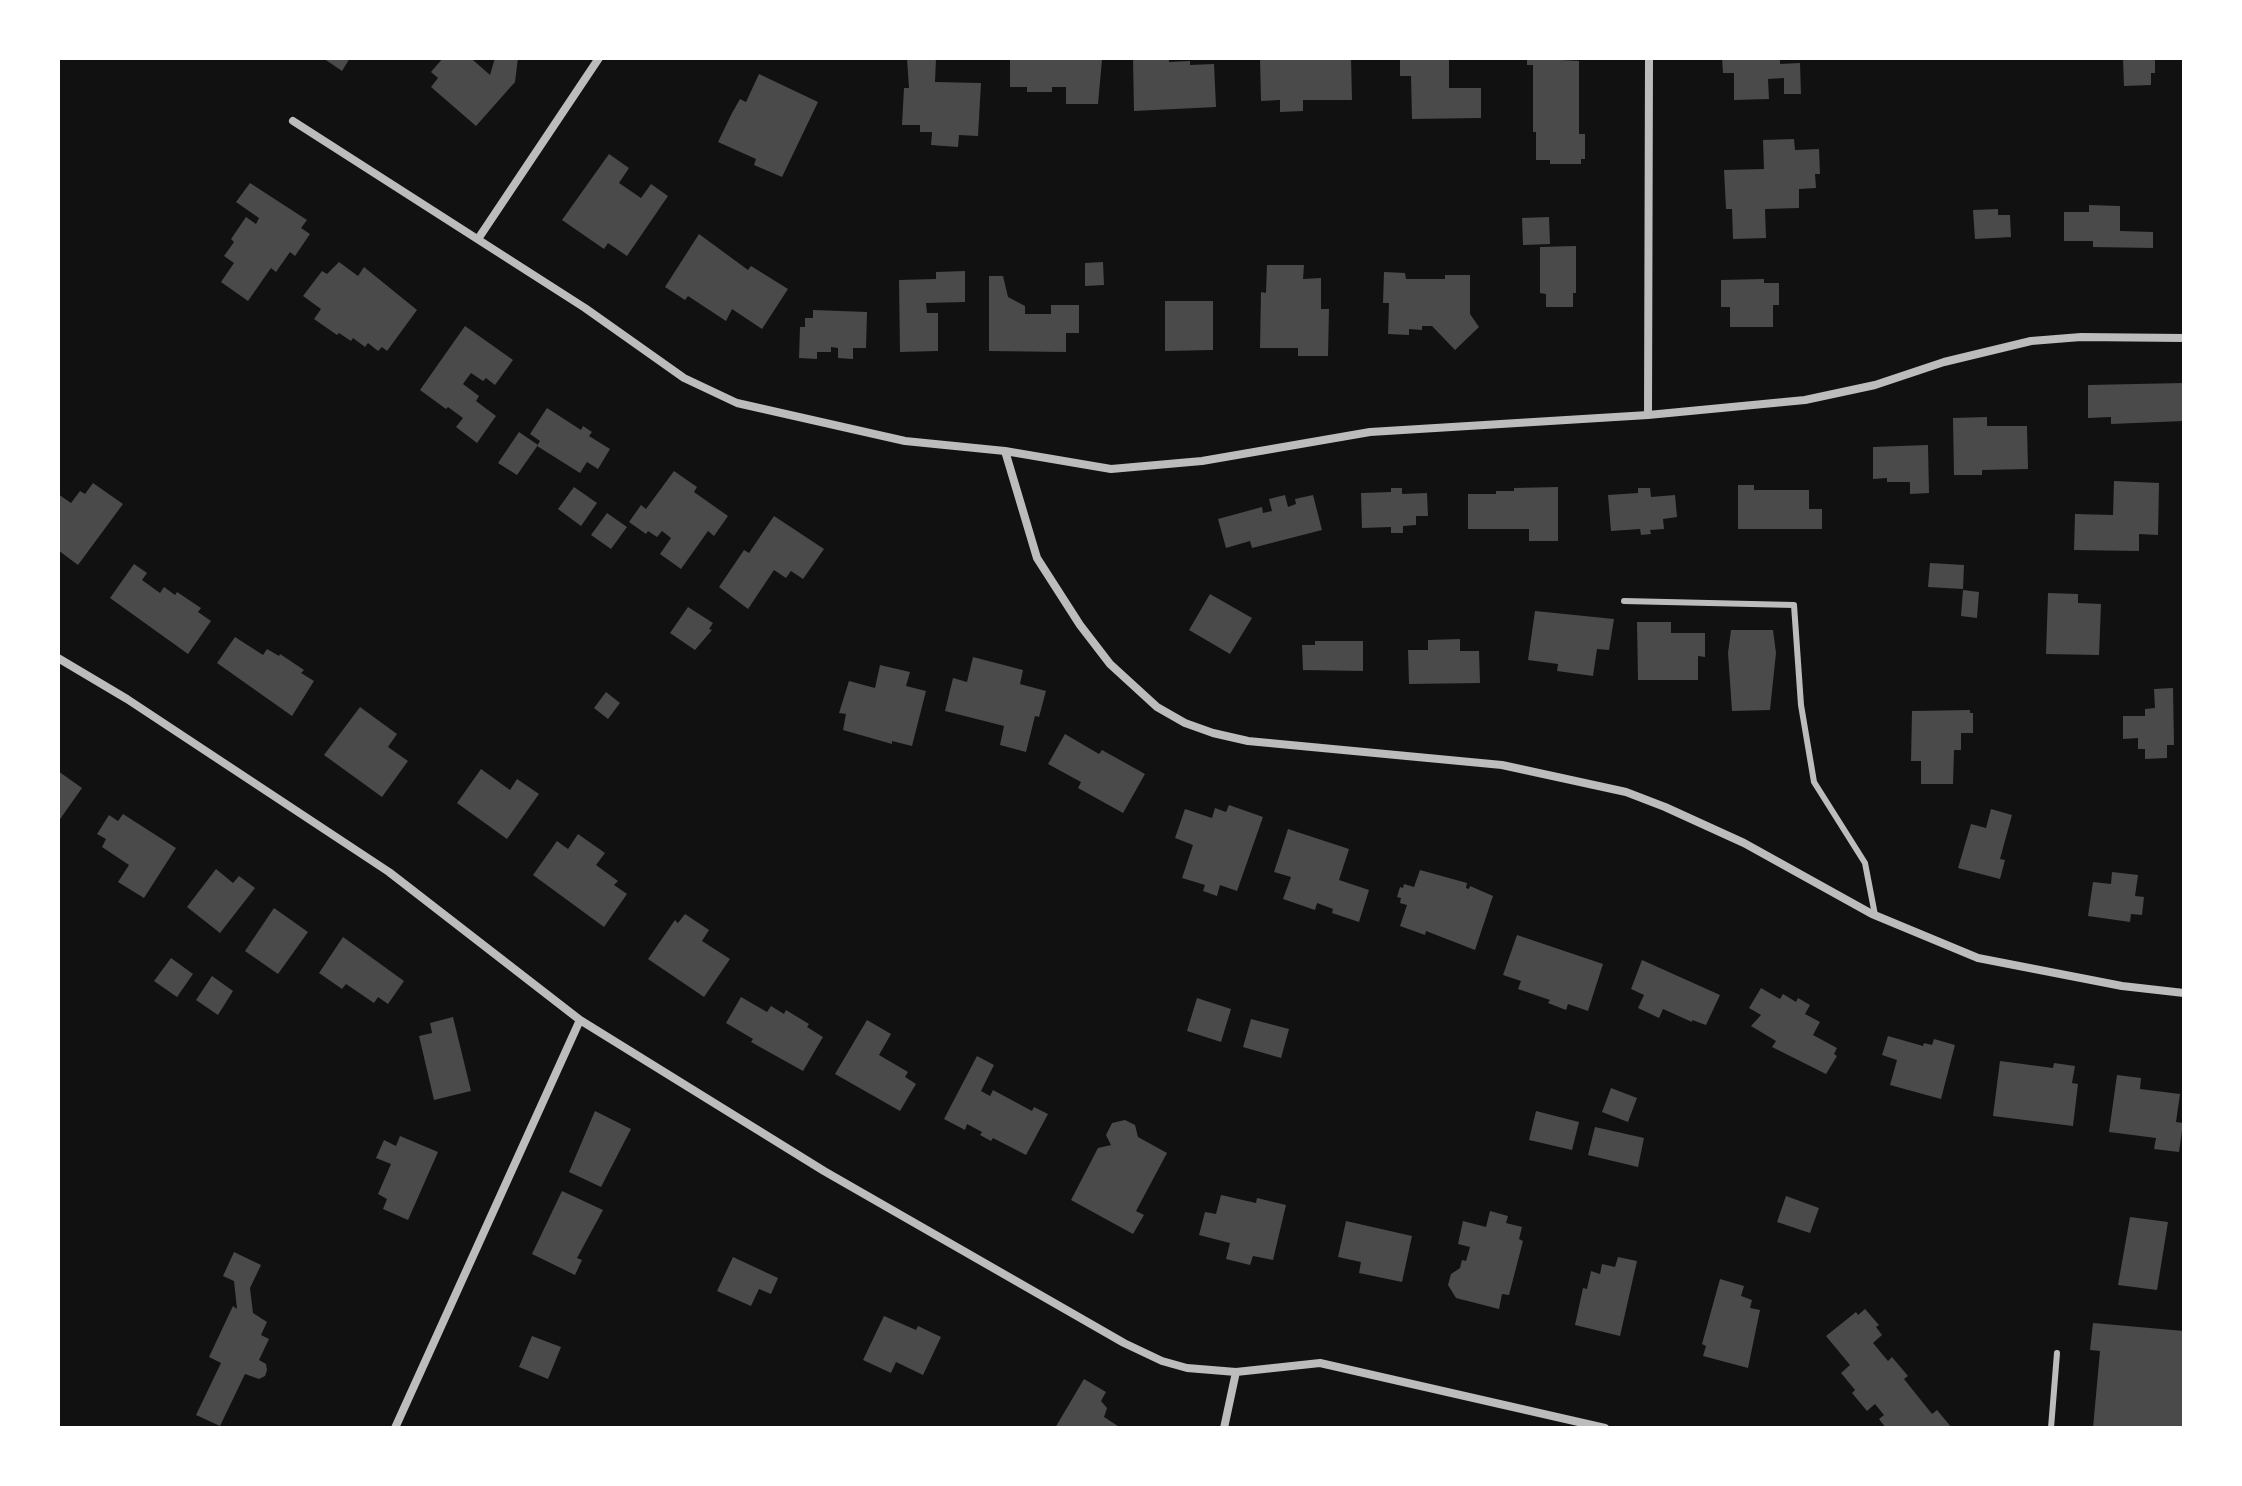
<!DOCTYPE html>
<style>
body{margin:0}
#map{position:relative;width:2242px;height:1486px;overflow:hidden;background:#111;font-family:"Playfair Display",serif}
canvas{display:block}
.frame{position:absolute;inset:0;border:60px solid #fff;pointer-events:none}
</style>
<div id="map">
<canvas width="2242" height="1486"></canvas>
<div class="frame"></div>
</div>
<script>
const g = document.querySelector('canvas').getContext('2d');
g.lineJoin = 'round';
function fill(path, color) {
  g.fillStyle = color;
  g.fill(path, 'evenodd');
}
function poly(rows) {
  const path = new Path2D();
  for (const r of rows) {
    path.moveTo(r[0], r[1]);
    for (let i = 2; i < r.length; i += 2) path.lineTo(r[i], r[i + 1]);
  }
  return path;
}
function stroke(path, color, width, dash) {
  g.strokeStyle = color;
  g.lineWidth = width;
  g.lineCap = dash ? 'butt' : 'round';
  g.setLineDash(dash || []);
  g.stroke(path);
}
fill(poly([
 [323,58,350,58,342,71],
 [443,58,474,58,473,60,490,75,495,58,518,58,515,82,476,126,431,87,438,78,431,72],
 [907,58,936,58,935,82,981,83,978,136,959,135,958,147,931,145,932,132,920,132,920,125,902,125,904,88,909,88],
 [1010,58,1096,58,1102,60,1098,104,1066,104,1066,87,1052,87,1052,92,1027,92,1027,87,1010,87],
 [1133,58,1169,58,1169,62,1190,61,1190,65,1214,64,1216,107,1134,111],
 [1260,58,1351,58,1352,100,1303,100,1303,111,1280,112,1280,100,1261,101],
 [1400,58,1449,58,1449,88,1481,88,1481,118,1412,119,1411,76,1400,76],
 [1527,58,1579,61,1579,134,1585,134,1585,159,1581,159,1581,164,1550,164,1550,160,1536,160,1536,132,1533,132,1533,65,1527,65],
 [1722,58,1780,58,1780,64,1800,63,1801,94,1784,94,1784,78,1768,79,1769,99,1734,100,1734,73,1723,73],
 [2123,58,2155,58,2155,73,2151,73,2151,85,2124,86],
 [759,74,818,102,782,177,754,165,756,159,718,142,732,113,740,99,746,102],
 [1794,139,1795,150,1819,149,1820,174,1815,174,1816,188,1799,189,1799,208,1765,209,1766,238,1733,239,1732,209,1726,209,1724,170,1764,169,1763,140],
 [609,154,629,168,619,183,641,198,651,184,668,196,627,256,608,243,604,249,562,220],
 [250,183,307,220,301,228,310,234,295,256,290,252,276,272,271,268,248,301,221,282,234,263,224,256,234,242,231,239,246,217,256,224,259,218,236,202],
 [2089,205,2120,206,2120,231,2153,232,2153,248,2093,247,2093,241,2064,241,2064,212,2089,212],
 [1998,209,1998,215,2010,215,2011,237,1975,239,1973,210],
 [1549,217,1550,244,1523,245,1522,218],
 [699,234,748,270,751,266,788,289,762,329,732,309,726,321,688,296,685,300,665,287],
 [1576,246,1576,293,1573,293,1573,307,1546,307,1546,294,1540,293,1540,247],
 [339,262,358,276,364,267,417,310,387,351,382,347,378,351,368,343,365,347,353,338,351,341,339,333,337,335,314,319,321,309,303,296,322,271,327,274],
 [1103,262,1104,285,1085,286,1085,263],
 [1267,265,1304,265,1303,279,1321,278,1321,309,1329,309,1328,356,1298,356,1298,348,1260,348,1261,292,1266,293],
 [965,271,965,302,926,303,927,313,938,313,938,351,900,352,899,280,936,279,936,272],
 [1384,272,1405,273,1406,279,1445,279,1445,275,1470,275,1470,314,1479,327,1455,350,1432,326,1422,326,1422,330,1409,329,1409,335,1388,334,1389,303,1383,303],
 [989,276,1003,276,1008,297,1025,306,1025,314,1051,314,1051,305,1079,305,1079,333,1066,333,1066,352,989,351],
 [1764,279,1764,283,1779,283,1779,305,1773,305,1773,327,1730,327,1730,307,1721,307,1721,280],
 [1165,301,1213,301,1213,350,1165,351],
 [813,310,867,312,866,348,853,348,853,359,838,358,838,348,831,347,831,352,817,352,817,359,799,358,800,327,805,327,805,318,813,318],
 [465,326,513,360,495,385,486,378,483,381,471,373,463,384,479,396,476,401,496,416,477,443,456,427,463,418,448,407,446,409,420,390],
 [2184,383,2184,421,2111,424,2111,417,2088,418,2088,385],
 [547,408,581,430,583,426,592,432,589,436,610,449,598,469,587,462,580,473,537,446,540,441,530,434],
 [1987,417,1987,426,2027,426,2028,469,1982,470,1982,475,1954,475,1953,418],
 [519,432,538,445,517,475,498,463],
 [1928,445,1929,493,1910,494,1910,482,1887,482,1887,478,1873,479,1873,447],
 [674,471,697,487,694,492,728,516,714,536,708,531,681,569,660,554,671,538,662,531,657,537,648,531,646,534,629,522,641,505,646,509],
 [2114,481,2159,483,2158,535,2139,534,2139,551,2074,550,2075,514,2113,515],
 [93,483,123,504,78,565,58,550,58,494,71,503,80,491,85,494],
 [1738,485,1754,485,1754,490,1809,490,1809,509,1822,509,1822,529,1738,529],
 [574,487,597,503,581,526,558,509],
 [1558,487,1558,541,1529,541,1529,529,1468,529,1468,494,1496,494,1496,491,1514,491,1514,488],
 [1391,488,1402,488,1402,494,1427,493,1428,516,1416,516,1416,525,1403,526,1403,533,1391,533,1391,527,1362,528,1361,493,1391,492],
 [1638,488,1650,488,1651,497,1675,495,1677,517,1663,519,1664,529,1650,530,1651,534,1641,535,1640,529,1611,531,1608,495,1638,493],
 [1285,495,1288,507,1296,504,1295,499,1313,495,1322,530,1252,548,1250,541,1226,548,1218,519,1262,507,1263,513,1272,511,1269,499],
 [607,513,627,527,611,549,591,535],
 [774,516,824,549,803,579,791,571,786,578,774,570,748,609,719,587,744,550,749,553],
 [1930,563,1964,565,1963,589,1928,587],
 [134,564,147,573,142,580,160,593,164,587,175,595,177,592,201,608,198,612,211,621,188,654,110,598],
 [1963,590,1979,592,1977,618,1961,616],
 [2048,593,2078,594,2078,603,2101,604,2099,655,2046,654],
 [1210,594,1252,618,1230,654,1189,630],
 [688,607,713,623,709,629,712,630,695,650,670,633],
 [1535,611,1614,619,1609,650,1597,649,1593,676,1557,671,1558,664,1528,660],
 [1637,622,1671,622,1671,633,1705,633,1705,657,1698,656,1698,680,1638,680],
 [1731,630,1773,630,1776,653,1770,710,1732,711,1728,653],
 [235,637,263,655,267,649,279,656,280,654,304,670,301,673,314,681,292,716,217,663],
 [1460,639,1460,651,1479,651,1480,683,1409,684,1408,650,1428,650,1428,640],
 [1315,641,1363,641,1363,671,1303,670,1302,645,1315,645],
 [973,657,1023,670,1020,684,1046,691,1039,717,1035,716,1026,752,1000,745,1004,726,945,711,953,678,967,682],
 [880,665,910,672,906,686,926,691,912,746,892,741,892,744,843,730,846,714,839,713,849,681,875,688],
 [2173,688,2174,745,2167,745,2167,758,2145,759,2145,749,2138,749,2138,738,2123,739,2123,716,2145,716,2145,709,2155,708,2154,689],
 [606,692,620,703,608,719,594,708],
 [360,707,397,734,388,747,408,761,382,797,324,755],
 [1970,710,1970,713,1973,713,1973,733,1961,733,1961,750,1954,750,1953,784,1921,784,1921,761,1911,761,1912,711],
 [1065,734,1099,754,1102,750,1145,774,1123,813,1078,788,1081,782,1048,764],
 [481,769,510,790,517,779,539,794,507,839,457,803],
 [58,771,82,788,58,822],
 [1229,805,1263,817,1237,891,1220,885,1217,896,1203,891,1205,885,1182,878,1193,845,1175,838,1185,809,1212,818,1215,808,1226,812],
 [1991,809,2012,815,2000,859,2005,860,2000,879,1958,868,1971,824,1986,828],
 [123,814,176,848,144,898,118,882,129,865,102,847,106,839,97,834,109,815,118,821],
 [1288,829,1349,849,1339,880,1369,890,1359,922,1332,913,1333,909,1317,903,1315,910,1283,899,1291,877,1274,872],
 [578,834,605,853,596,865,618,881,614,885,627,894,604,927,533,875,557,841,568,849],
 [216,869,233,883,239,876,255,888,220,933,187,907],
 [1420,870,1467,883,1466,888,1469,889,1470,886,1493,896,1475,950,1426,931,1425,935,1400,926,1407,905,1400,903,1401,898,1397,897,1400,887,1403,888,1404,884,1414,887],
 [2112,872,2138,875,2135,896,2144,897,2142,915,2131,914,2130,922,2088,916,2093,882,2111,884],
 [274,908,308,932,278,974,245,951],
 [685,914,709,930,702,941,730,959,704,997,648,959,675,920,678,923],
 [1517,935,1603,964,1588,1011,1568,1004,1566,1010,1548,1003,1550,1000,1518,989,1521,981,1503,975],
 [343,937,404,981,388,1004,378,997,374,1003,346,984,342,989,319,973],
 [171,958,193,974,177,997,154,981],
 [1642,960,1720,995,1706,1025,1692,1020,1692,1022,1663,1009,1659,1018,1638,1008,1644,995,1631,989],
 [212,976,233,991,218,1015,196,1000],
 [1761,988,1780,999,1783,994,1796,1002,1798,998,1810,1005,1805,1014,1820,1022,1813,1035,1837,1048,1834,1054,1837,1056,1826,1074,1772,1047,1776,1041,1751,1026,1761,1015,1749,1008],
 [741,997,767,1012,771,1006,784,1014,786,1010,809,1024,807,1027,823,1037,803,1071,751,1042,753,1039,726,1023],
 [1197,998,1231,1009,1221,1042,1187,1031],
 [453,1017,471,1091,434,1100,419,1036,432,1033,430,1023],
 [1251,1019,1289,1029,1281,1058,1243,1047],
 [867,1020,891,1034,879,1055,908,1072,905,1077,916,1084,900,1111,835,1074],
 [1888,1036,1923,1046,1924,1043,1932,1045,1934,1039,1955,1045,1941,1099,1890,1085,1897,1060,1882,1055],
 [977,1056,994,1065,981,1091,990,1096,993,1090,1032,1111,1034,1107,1048,1114,1026,1155,993,1138,991,1141,980,1135,982,1132,967,1124,965,1130,944,1119],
 [2000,1061,2053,1068,2054,1063,2075,1066,2072,1083,2078,1084,2073,1126,1993,1116],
 [2117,1075,2141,1078,2140,1089,2180,1094,2176,1122,2183,1123,2179,1152,2154,1149,2156,1138,2109,1132],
 [1611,1088,1637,1098,1628,1122,1602,1112],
 [595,1111,631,1129,601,1187,569,1172],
 [1536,1111,1579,1122,1572,1150,1529,1140],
 [1125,1120,1135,1125,1138,1137,1167,1153,1136,1211,1144,1215,1133,1234,1071,1200,1098,1148,1111,1145,1106,1135,1112,1123],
 [1595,1127,1644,1138,1638,1167,1588,1155],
 [400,1136,438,1152,408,1220,383,1209,387,1199,378,1194,391,1164,376,1158,384,1140,396,1146],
 [562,1191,603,1210,577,1258,582,1260,575,1275,532,1254],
 [1221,1195,1256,1203,1257,1198,1286,1205,1273,1260,1253,1256,1250,1265,1226,1259,1230,1243,1199,1235,1205,1212,1216,1214],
 [1786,1196,1819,1208,1810,1233,1777,1222],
 [1490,1211,1508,1216,1506,1223,1522,1227,1519,1239,1523,1241,1509,1295,1502,1294,1499,1309,1456,1298,1448,1285,1451,1274,1460,1268,1462,1260,1466,1261,1470,1247,1458,1244,1463,1221,1486,1227],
 [2130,1217,2168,1222,2157,1290,2118,1285],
 [1346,1221,1412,1236,1402,1282,1359,1273,1361,1262,1338,1257],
 [234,1252,261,1265,250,1288,253,1313,267,1322,261,1335,269,1339,259,1360,266,1364,267,1370,265,1376,259,1379,245,1374,220,1426,196,1415,221,1363,209,1357,233,1306,237,1309,234,1281,223,1276],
 [733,1257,778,1278,771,1294,759,1289,751,1306,717,1291],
 [1618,1257,1637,1261,1620,1336,1575,1325,1583,1288,1587,1289,1591,1271,1600,1274,1602,1264,1615,1267],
 [1720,1279,1744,1286,1741,1296,1752,1300,1750,1308,1760,1310,1748,1368,1703,1356,1706,1346,1702,1344],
 [1865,1309,1879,1325,1876,1327,1882,1335,1873,1343,1888,1361,1892,1357,1908,1376,1904,1379,1932,1414,1937,1410,1952,1428,1886,1428,1879,1419,1884,1415,1875,1404,1867,1411,1852,1393,1855,1390,1841,1373,1850,1365,1826,1336,1856,1312,1858,1315],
 [884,1316,916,1330,918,1326,941,1337,923,1375,896,1362,891,1373,863,1360],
 [2093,1323,2184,1331,2183,1428,2093,1428,2100,1351,2090,1350],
 [532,1336,561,1347,548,1379,519,1367],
 [1084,1379,1106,1392,1101,1401,1107,1408,1104,1417,1121,1428,1055,1428]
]), '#4a4a4a');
stroke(poly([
 [1624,601,1794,605,1801,705,1814,782,1865,863,1875,915],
 [2051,1428,2057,1353]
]), '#bcbcbc', 6);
stroke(poly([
 [293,121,585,308,684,378,737,403,905,441,1005,451,1111,469,1202,461,1370,432,1648,415,1805,400,1875,385,1944,362,2031,341,2081,337,2184,338],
 [478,239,599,58],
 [1648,415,1649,58],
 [1005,451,1037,558,1080,625,1110,664,1157,707,1185,723,1213,733,1248,741,1502,765,1626,792,1665,807,1744,843,1872,914,1978,958,2122,986,2184,993],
 [58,658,127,699,389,872,580,1020,824,1171,1124,1343,1162,1361,1187,1368,1236,1372,1320,1363,1605,1428],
 [395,1428,580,1020],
 [1224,1428,1236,1372]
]), '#bcbcbc', 8);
</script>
